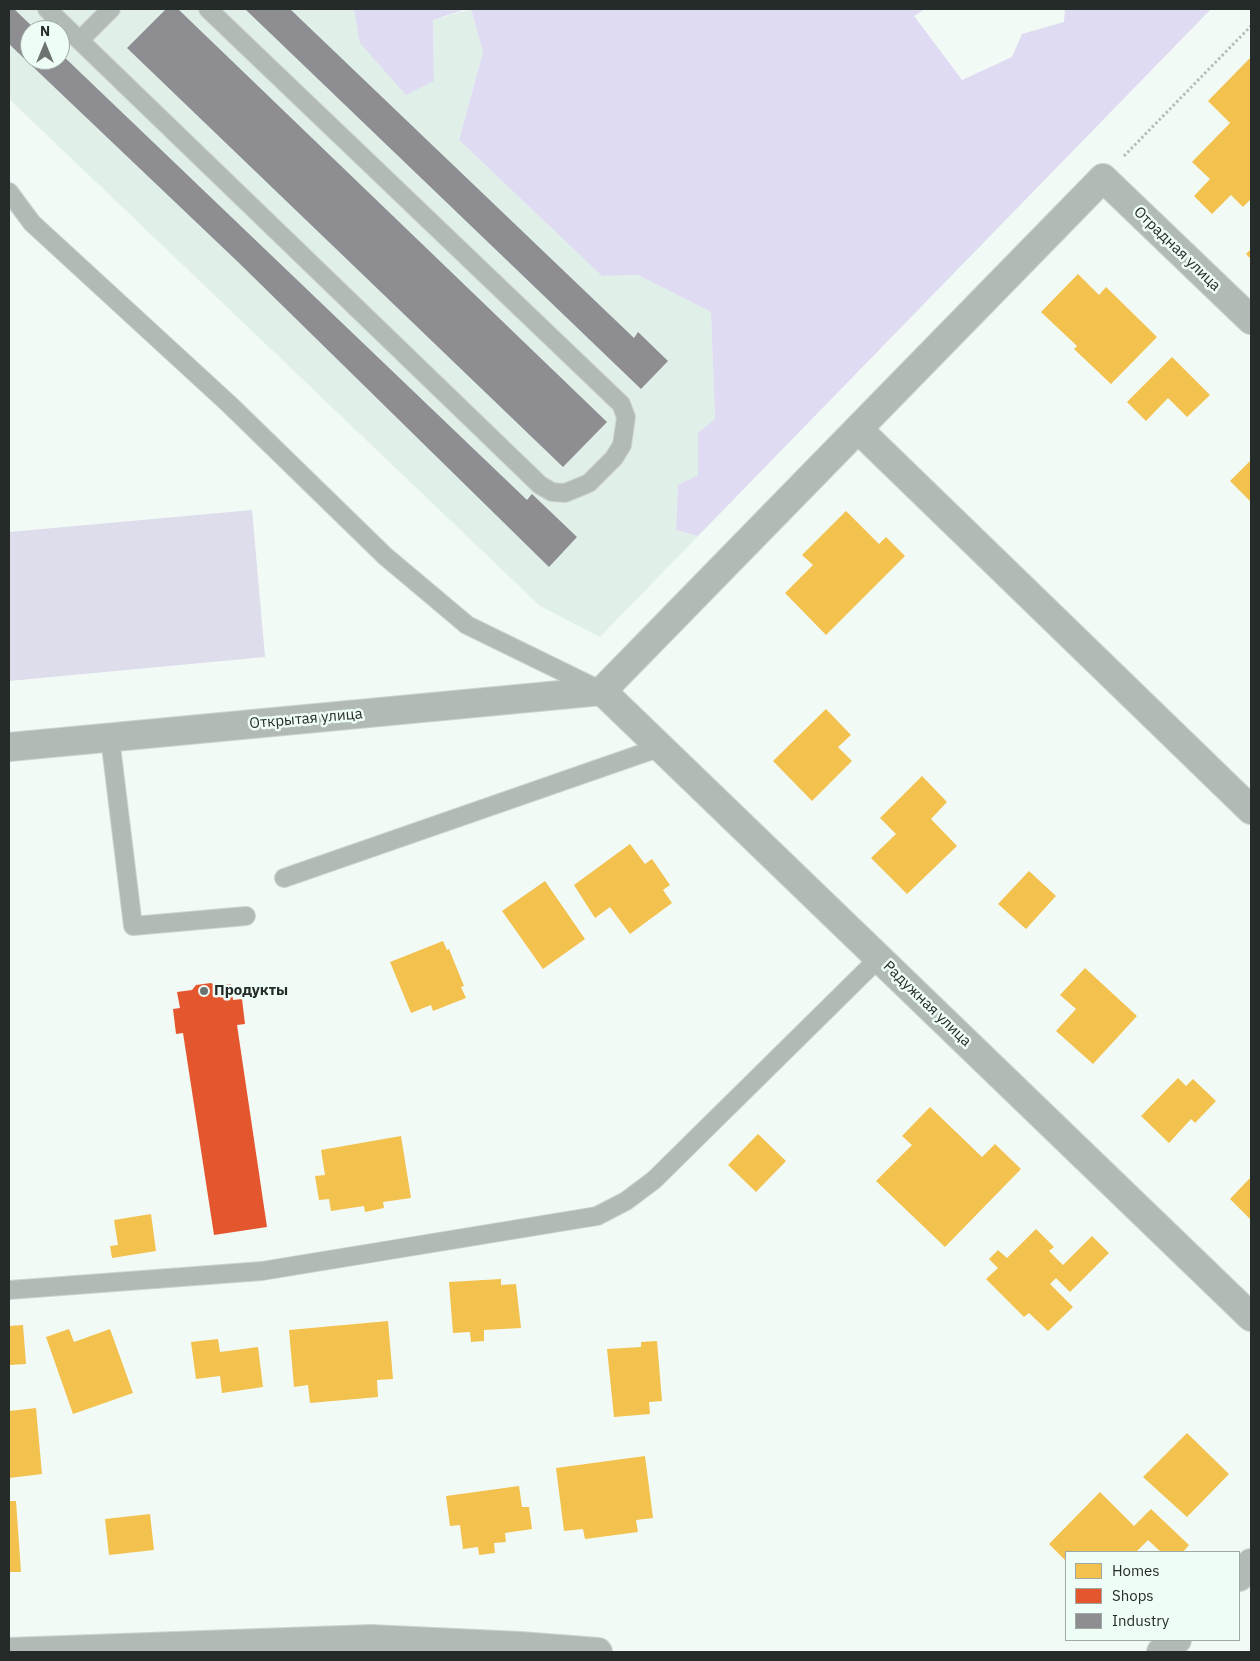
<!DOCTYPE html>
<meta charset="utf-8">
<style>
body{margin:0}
#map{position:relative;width:1260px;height:1661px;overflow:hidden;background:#f2faf6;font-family:"IBM Plex Sans",sans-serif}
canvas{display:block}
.frame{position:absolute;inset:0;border:10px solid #252b28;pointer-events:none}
.legend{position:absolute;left:1065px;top:1551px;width:175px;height:90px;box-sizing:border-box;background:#eefdf6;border:1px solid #9ea9a4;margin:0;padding:6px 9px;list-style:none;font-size:15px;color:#252b28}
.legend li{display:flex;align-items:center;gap:10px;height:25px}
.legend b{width:25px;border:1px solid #9ea9a4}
.north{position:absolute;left:20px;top:20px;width:50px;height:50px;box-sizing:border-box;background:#eefdf6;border:1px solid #9ea9a4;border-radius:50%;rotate:0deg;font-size:14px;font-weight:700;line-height:20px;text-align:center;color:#252b28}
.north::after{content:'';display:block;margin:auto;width:18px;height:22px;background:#6d7370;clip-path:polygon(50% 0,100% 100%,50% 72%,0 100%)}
</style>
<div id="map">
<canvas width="1260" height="1661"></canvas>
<div class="frame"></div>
<ul class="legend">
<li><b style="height:14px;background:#f2c14e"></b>Homes</li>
<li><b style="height:14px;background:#e4572e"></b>Shops</li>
<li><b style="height:14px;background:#8d8d92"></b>Industry</li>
</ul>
<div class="north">N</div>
</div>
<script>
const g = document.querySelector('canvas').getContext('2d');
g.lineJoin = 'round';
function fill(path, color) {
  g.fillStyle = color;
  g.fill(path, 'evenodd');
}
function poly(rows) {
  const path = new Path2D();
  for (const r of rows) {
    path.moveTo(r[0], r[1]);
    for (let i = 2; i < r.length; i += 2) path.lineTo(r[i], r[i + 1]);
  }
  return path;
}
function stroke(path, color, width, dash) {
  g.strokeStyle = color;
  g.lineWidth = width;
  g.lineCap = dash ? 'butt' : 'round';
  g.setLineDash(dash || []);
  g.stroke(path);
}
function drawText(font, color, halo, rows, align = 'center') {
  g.font = font + ' "IBM Plex Sans",sans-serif';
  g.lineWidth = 5;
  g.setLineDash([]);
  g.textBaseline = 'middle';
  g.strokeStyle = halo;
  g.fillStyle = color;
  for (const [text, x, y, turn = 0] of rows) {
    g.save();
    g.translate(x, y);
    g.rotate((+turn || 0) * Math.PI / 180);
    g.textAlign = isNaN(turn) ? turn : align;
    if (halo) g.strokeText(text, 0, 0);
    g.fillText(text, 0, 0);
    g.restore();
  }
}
fill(poly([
 [9,9,354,9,434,81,433,20,471,9,483,52,459,140,602,276,638,275,711,312,715,419,698,433,698,475,678,485,676,530,698,536,600,637,540,606,9,99],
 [30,30,60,30,60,60,30,60]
]), '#e0f0e8');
fill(poly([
 [252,510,265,657,9,681,9,532]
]), '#ddddec');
fill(poly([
 [354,9,466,9,433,20,434,81,406,95,360,43],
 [471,9,925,9,914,16,962,80,1012,57,1022,34,1064,22,1065,9,1211,9,698,536,676,530,678,485,698,475,698,433,715,419,711,312,638,275,602,276,459,140,483,52]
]), '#dedbf2');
fill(poly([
 [1251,57,1251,199,1243,207,1231,195,1212,214,1194,196,1210,179,1192,162,1230,123,1208,101],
 [1251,249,1251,259,1246,254],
 [1078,274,1099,295,1106,287,1157,337,1111,384,1074,349,1077,346,1041,312],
 [1172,357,1210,395,1187,417,1168,398,1146,421,1127,402],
 [1251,460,1251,502,1230,481],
 [846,511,879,544,886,537,905,556,826,635,785,593,813,565,802,555],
 [826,709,851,735,838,747,852,761,812,801,773,761],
 [922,776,947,802,931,819,957,846,907,894,871,858,896,834,880,818],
 [630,844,645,864,652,859,670,885,663,890,672,903,630,934,610,907,595,918,574,885],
 [1029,871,1056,896,1026,929,998,904],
 [545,881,585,939,543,969,502,911],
 [443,941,447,950,449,949,464,986,461,987,466,998,433,1011,431,1005,411,1013,390,962],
 [1085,968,1137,1016,1093,1064,1056,1031,1076,1009,1060,995],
 [1178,1078,1186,1086,1193,1079,1216,1101,1195,1123,1191,1119,1169,1143,1141,1116],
 [930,1107,982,1157,995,1144,1021,1169,945,1247,876,1181,912,1145,902,1136],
 [758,1134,786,1161,756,1192,728,1165],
 [401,1136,411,1198,383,1202,384,1208,365,1212,364,1206,331,1211,329,1199,319,1200,315,1176,325,1175,321,1150],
 [1251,1177,1251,1220,1230,1199],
 [151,1214,156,1251,112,1258,110,1246,118,1245,114,1220],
 [1036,1229,1054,1247,1049,1251,1063,1265,1092,1236,1109,1253,1070,1292,1056,1278,1050,1284,1073,1307,1048,1331,1029,1313,1024,1317,986,1279,998,1268,989,1259,998,1250,1007,1258],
 [501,1279,501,1285,516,1284,521,1328,484,1330,484,1341,471,1342,470,1332,453,1333,449,1282],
 [388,1321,393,1379,377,1380,378,1397,310,1403,308,1385,294,1387,289,1330],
 [23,1325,26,1364,9,1365,9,1326],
 [69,1329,74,1342,110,1329,133,1393,73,1414,46,1337],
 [218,1339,220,1352,258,1347,263,1387,222,1393,220,1376,196,1379,191,1342],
 [657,1341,662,1401,649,1402,650,1414,614,1417,607,1349,641,1347,641,1342],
 [36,1408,42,1474,9,1478,9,1411],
 [1187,1433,1229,1474,1187,1517,1143,1477],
 [645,1456,653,1518,636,1520,638,1532,585,1539,583,1529,564,1531,556,1468],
 [519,1486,522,1507,529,1507,532,1529,505,1533,506,1542,494,1543,495,1553,479,1555,478,1547,463,1549,460,1525,450,1526,446,1496],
 [1100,1492,1134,1526,1151,1509,1189,1545,1183,1552,1161,1552,1148,1540,1136,1552,1066,1552,1066,1561,1049,1544],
 [9,1501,16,1501,21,1572,9,1572],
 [150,1514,154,1550,109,1555,105,1519]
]), '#f2c14e');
fill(poly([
 [211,983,216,986,231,984,233,1000,242,999,245,1024,237,1025,267,1227,214,1235,183,1033,176,1034,173,1009,180,1008,177,992,192,990,196,985]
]), '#e4572e');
fill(poly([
 [9,9,14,9,36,30,30,30,30,60,60,60,60,53,527,500,532,494,577,537,549,567,238,262,9,44],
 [166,9,178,9,607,422,563,467,127,48],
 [245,9,290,9,634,338,638,332,668,361,641,389]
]), '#8d8d92');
const lane = poly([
 [47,9,540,485,552,492,565,493,589,483,614,458,622,445,626,417,621,404,208,9],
 [80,40,111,9],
 [9,192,32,223,230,405,385,556,467,625,600,690],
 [110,738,133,926,246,916],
 [284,878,661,747],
 [9,1290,262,1271,597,1216,626,1201,654,1180,879,958]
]);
const street = poly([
 [858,429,1251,810],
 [602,691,1103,178,1251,320],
 [602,691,1251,1317],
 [9,747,602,691],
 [1239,1577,1251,1563],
 [9,1652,371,1639,520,1646,598,1652],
 [1161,1652,1177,1640]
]);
stroke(lane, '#ced4d1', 20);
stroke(street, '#ced4d1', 30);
stroke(poly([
 [1124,156,1251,26]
]), '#b6beba', 3, [2.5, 2.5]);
stroke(lane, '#b2bab6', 18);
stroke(street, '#b2bab6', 28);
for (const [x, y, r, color] of [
 [204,991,5,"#6d7370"]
]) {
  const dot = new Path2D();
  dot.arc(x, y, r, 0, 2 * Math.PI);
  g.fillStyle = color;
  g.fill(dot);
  stroke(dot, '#eefdf6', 2);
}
drawText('15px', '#252b28', '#eefdf6', [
 ["Отрадная улица",1177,249,44],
 ["Открытая улица",306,719,-5],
 ["Радужная улица",927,1004,44]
]);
drawText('bold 15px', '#252b28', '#eefdf6', [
 ["Продукты",214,991]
], 'left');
</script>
